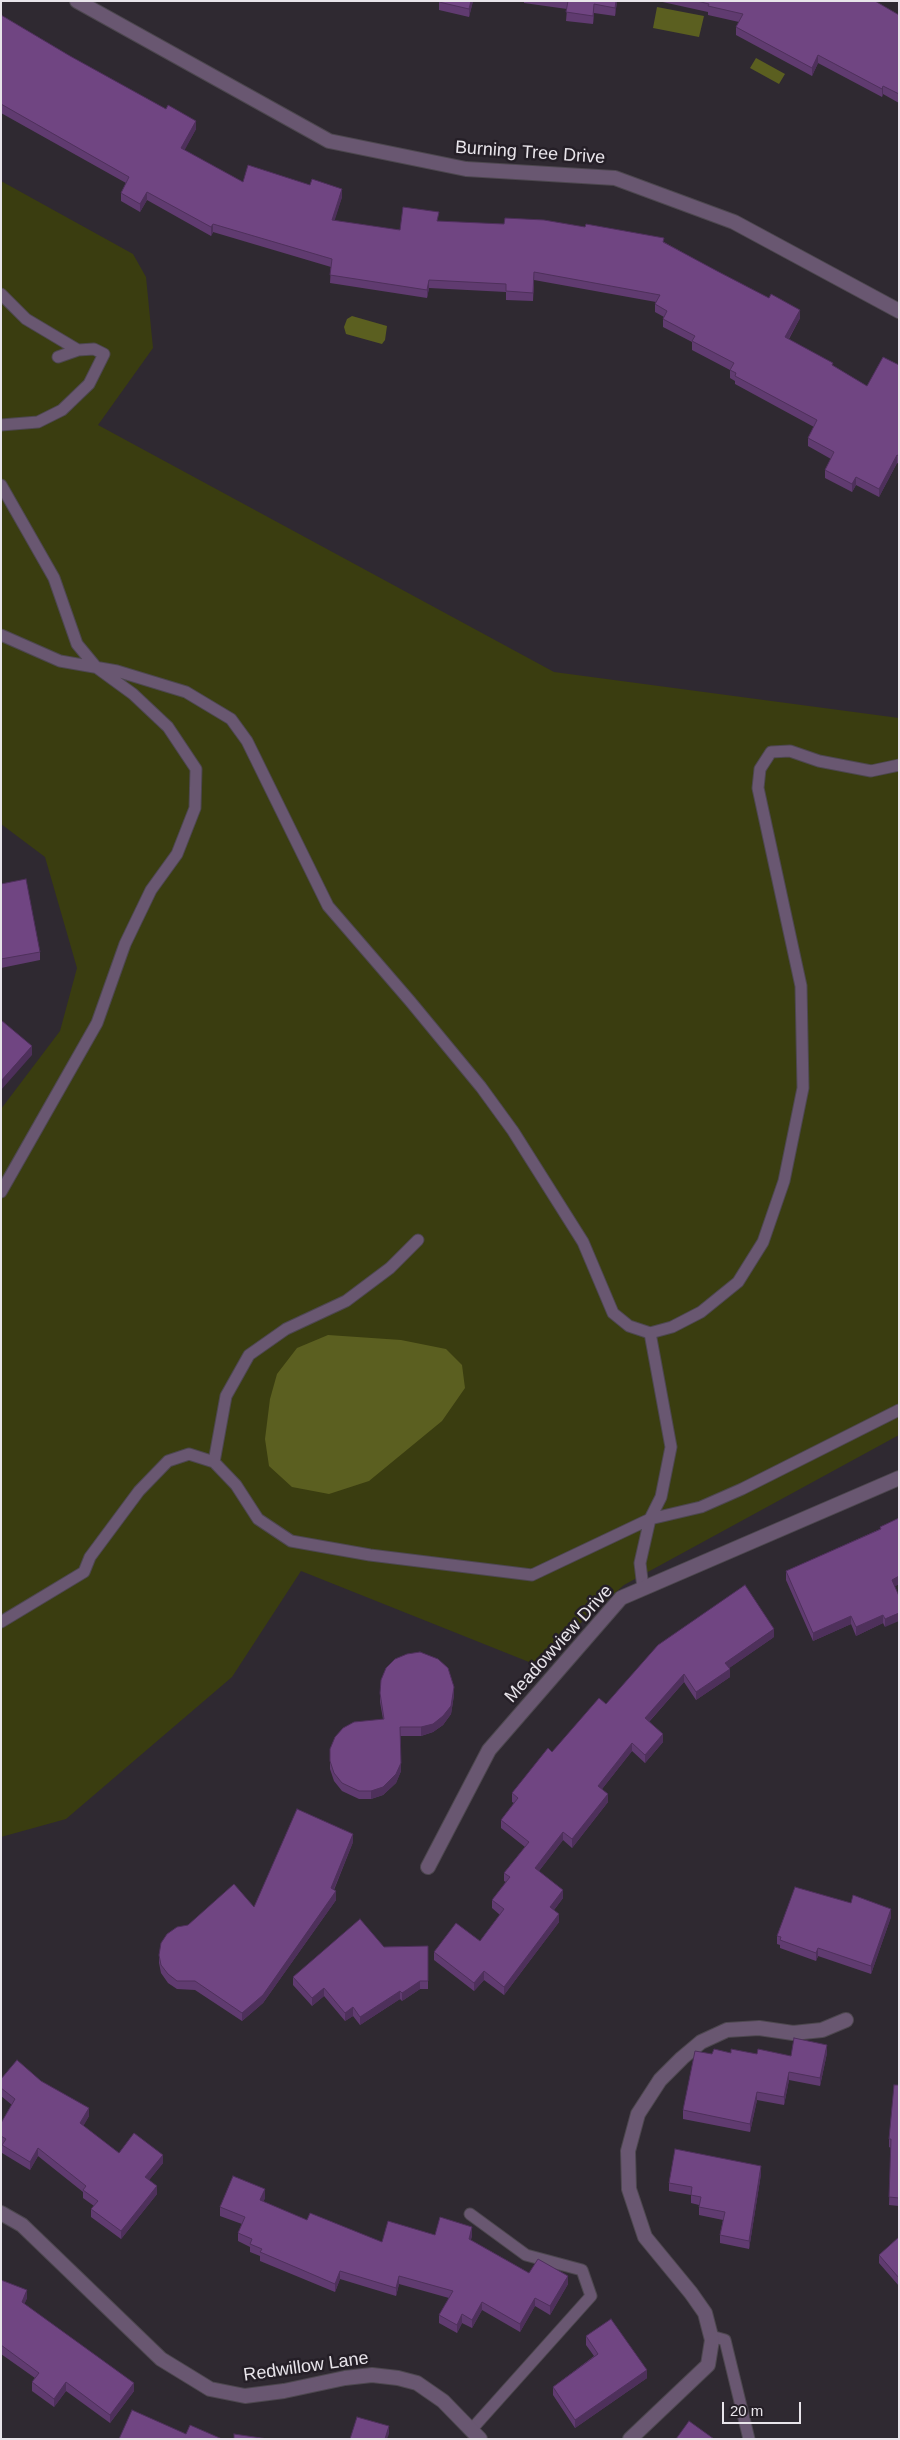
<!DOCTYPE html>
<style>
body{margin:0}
#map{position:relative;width:900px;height:2440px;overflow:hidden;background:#2f2931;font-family:Arial,sans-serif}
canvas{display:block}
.frame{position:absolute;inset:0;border:2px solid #e8e4ea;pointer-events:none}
.scale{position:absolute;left:722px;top:2402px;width:79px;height:22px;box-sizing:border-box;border:2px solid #e8e4ea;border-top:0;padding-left:6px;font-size:15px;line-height:18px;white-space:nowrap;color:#e8e4ea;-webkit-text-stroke:4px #251f27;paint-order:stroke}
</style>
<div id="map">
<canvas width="900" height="2440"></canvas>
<div class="frame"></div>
<div class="scale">20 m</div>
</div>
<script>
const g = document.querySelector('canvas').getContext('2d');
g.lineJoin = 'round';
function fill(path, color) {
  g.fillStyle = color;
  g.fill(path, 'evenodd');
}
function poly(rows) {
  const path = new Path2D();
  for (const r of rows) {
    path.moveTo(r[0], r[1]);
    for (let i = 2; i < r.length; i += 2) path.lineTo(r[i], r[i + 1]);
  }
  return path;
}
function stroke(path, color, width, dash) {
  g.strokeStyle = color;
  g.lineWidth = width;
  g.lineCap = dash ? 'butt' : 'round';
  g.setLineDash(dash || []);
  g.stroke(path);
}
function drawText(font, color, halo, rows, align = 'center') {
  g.font = font + ' Arial,sans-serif';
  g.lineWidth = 5;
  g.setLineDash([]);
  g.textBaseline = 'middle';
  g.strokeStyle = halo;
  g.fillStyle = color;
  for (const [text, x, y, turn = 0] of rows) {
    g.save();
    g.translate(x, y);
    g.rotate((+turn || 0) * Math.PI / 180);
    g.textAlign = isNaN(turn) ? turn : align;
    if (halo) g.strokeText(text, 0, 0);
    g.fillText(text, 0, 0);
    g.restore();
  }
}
fill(poly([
 [1,181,133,254,146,277,153,348,98,425,554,672,899,718,899,1435,624,1585,534,1664,301,1571,232,1677,66,1819,1,1837,1,1109,60,1031,77,968,45,857,1,824]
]), '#3a3d10');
fill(poly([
 [657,7,704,16,699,37,653,28],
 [756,58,785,74,779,84,750,68],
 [352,316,387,326,385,340,382,344,346,334,344,327,347,319],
 [328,1335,401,1340,446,1349,462,1365,465,1388,442,1421,369,1481,329,1494,292,1487,269,1466,265,1439,270,1399,277,1374,297,1348]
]), '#5b5f20');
const service = poly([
 [1,294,26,319,78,350],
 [1,425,38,422,62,410,89,384,104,354,94,349,78,350,58,357],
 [1,485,54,578,77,644,96,667,133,694,168,727,196,769,195,808,177,854,151,890,125,944,97,1023,1,1192],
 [1,635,60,661,117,671,186,692,231,719,247,741,328,906,410,1001,481,1087,513,1131,583,1242,613,1313,629,1326,650,1333,672,1327,701,1312,738,1282,763,1242,784,1181,803,1088,801,986,758,788,760,769,771,752,790,751,819,761,871,771,899,765],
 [214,1462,226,1396,249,1355,286,1329,346,1301,390,1268,418,1240],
 [643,1588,640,1563,650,1519,661,1497,671,1447,650,1333],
 [1,1622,84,1572,90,1557,139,1491,168,1461,189,1454,214,1462,236,1485,258,1519,291,1541,370,1555,532,1575,650,1519,701,1507,742,1489,899,1410],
 [470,2214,526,2255,582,2270,591,2296,471,2430],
 [711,2336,725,2340,749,2439]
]);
const minor = poly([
 [77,1,329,141,466,169,615,178,734,222,899,311],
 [428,1867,489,1750,621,1598,899,1478],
 [1,2213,22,2225,161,2359,210,2389,245,2396,284,2391,345,2378,372,2375,398,2378,417,2383,443,2401,480,2439],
 [630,2439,708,2365,712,2340,705,2313,691,2293,645,2237,629,2189,628,2151,638,2114,660,2080,682,2058,701,2042,727,2030,759,2028,793,2033,822,2030,846,2020]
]);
stroke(service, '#4d474f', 13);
stroke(minor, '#4d474f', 16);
stroke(service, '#695771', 11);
stroke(minor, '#695771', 14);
fill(poly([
 [473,1,469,17,439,10,439,2],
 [524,1,617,1,615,16,594,13,593,24,566,21,567,9,524,3],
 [658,1,875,1,899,15,899,103,883,94,882,97,818,63,812,76,736,35,736,27,739,22,708,15,708,12],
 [1,15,70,56,196,129,184,150,243,182,342,197,334,221,400,230,439,221,664,242,800,318,789,339,867,386,899,365,899,464,897,463,879,497,856,485,852,492,825,478,825,470,831,459,808,446,808,438,814,427,735,384,735,381,730,378,730,370,692,350,692,342,663,327,663,319,664,317,655,312,655,304,656,302,534,280,533,301,506,300,506,292,429,288,427,298,330,283,331,267,213,232,211,236,147,200,140,212,121,201,121,193,126,183,1,113],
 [1,884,40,952,40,960,1,968],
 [899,1518,899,1584,895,1586,885,1627,883,1623,856,1636,851,1624,813,1641,786,1580,786,1571,880,1529,880,1527],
 [774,1637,729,1668,730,1677,696,1700,684,1682,649,1722,663,1742,645,1763,632,1751,602,1789,608,1802,572,1848,563,1840,539,1871,563,1898,554,1910,559,1922,504,1995,484,1980,474,1991,434,1960,434,1952,480,1941,500,1915,492,1908,492,1900,506,1882,504,1881,504,1873,525,1847,501,1828,501,1820,514,1803,512,1802,512,1793,552,1752,606,1704],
 [380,1693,454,1695,451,1714,443,1725,433,1732,421,1736,400,1736,401,1771,396,1783,383,1795,371,1799,359,1799,342,1791,334,1781,330,1769,330,1749,383,1719,380,1702],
 [353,1842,334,1890,336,1900,263,2003,242,2021,195,1990,177,1989,168,1983,161,1973,159,1963,159,1955,188,1925,254,1907],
 [891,1917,871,1974,818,1956,816,1961,780,1948,780,1945,777,1944,777,1936],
 [428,1946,428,1989,420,1989,402,2001,400,1999,360,2025,353,2016,345,2021,324,1996,312,2006,293,1985,293,1977,384,1947],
 [731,2053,791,2056,827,2053,820,2086,789,2080,784,2105,757,2100,750,2132,683,2119,683,2110,712,2054],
 [1,2079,41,2081,89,2116,83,2126,119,2153,163,2163,149,2180,157,2194,121,2239,91,2217,91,2209,94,2206,83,2198,83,2192,38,2156,30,2170,2,2153,2,2145,1,2144,1,2123,12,2105,1,2096],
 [899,2085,899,2206,889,2205,891,2148,889,2147,889,2139],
 [761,2174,749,2249,720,2243,720,2235,723,2220,699,2215,699,2205,691,2203,691,2195,669,2191,669,2183],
 [265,2198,263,2202,307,2220,382,2242,435,2235,472,2235,471,2240,529,2273,568,2284,550,2315,535,2306,520,2332,482,2310,472,2328,462,2323,457,2333,439,2323,439,2315,449,2298,399,2284,396,2296,340,2279,335,2292,260,2261,260,2256,250,2252,250,2247,238,2241,238,2233,242,2224,220,2216,220,2207],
 [899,2237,899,2286,879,2263,879,2255],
 [1,2280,27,2298,24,2304,134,2391,110,2423,66,2391,54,2407,32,2391,32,2382,35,2378,1,2354],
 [586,2336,647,2378,575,2428,553,2395,553,2387,594,2356,586,2345]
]), '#603b70');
fill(poly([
 [471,1,473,1,469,17,469,9],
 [616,1,617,1,615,16,615,8],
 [594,4,594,13,593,24,593,16],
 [818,55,818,63,812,76,812,68],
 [883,86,883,94,882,97,882,89],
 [196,121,196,129,181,157,181,148],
 [342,189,342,197,332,229,332,220],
 [147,192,147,200,140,212,140,204],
 [213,224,213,232,211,236,211,227],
 [429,280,429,288,427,298,427,290],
 [800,310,800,318,785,345,785,337],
 [897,455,897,463,879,497,879,489],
 [856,477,856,485,852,492,852,484],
 [32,1046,32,1055,1,1090,1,1081],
 [899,1576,899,1584,892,1588,892,1580],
 [899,1613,899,1621,885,1627,885,1619],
 [883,1615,883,1623,856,1636,856,1627],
 [851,1616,851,1624,813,1641,813,1633],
 [774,1629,774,1637,725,1671,725,1663],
 [730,1669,730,1677,696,1700,696,1692],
 [684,1674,684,1682,645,1726,645,1718],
 [454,1687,454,1695,451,1714,443,1725,433,1732,421,1736,421,1727],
 [663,1734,663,1742,645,1763,645,1755],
 [632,1743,632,1751,598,1794,598,1786],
 [401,1763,401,1771,396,1783,383,1795,371,1799,371,1791],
 [608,1794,608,1802,572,1848,572,1839],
 [563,1832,563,1840,535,1876,535,1868],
 [353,1834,353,1842,331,1896,331,1888],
 [563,1890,563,1898,550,1915,550,1907],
 [336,1891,336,1900,263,2003,242,2021,242,2013],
 [891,1909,891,1917,871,1974,871,1966],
 [559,1914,559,1922,504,1995,504,1987],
 [818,1948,818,1956,816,1961,816,1953],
 [484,1971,484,1980,474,1991,474,1983],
 [420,1981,420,1989,402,2001,402,1993],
 [324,1988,324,1996,312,2006,312,1998],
 [400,1991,400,1999,360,2025,360,2017],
 [353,2007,353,2016,345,2021,345,2013],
 [827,2045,827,2053,820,2086,820,2078],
 [789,2072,789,2080,784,2105,784,2097],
 [757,2092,757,2100,750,2132,750,2124],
 [89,2108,89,2116,80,2132,80,2123],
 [38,2148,38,2156,30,2170,30,2162],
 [163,2155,163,2163,145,2185,145,2177],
 [761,2166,761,2174,749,2249,749,2241],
 [157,2186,157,2194,121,2239,121,2231],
 [265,2189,265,2198,260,2209,260,2200],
 [472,2227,472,2235,469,2247,469,2239],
 [340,2271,340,2279,335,2292,335,2284],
 [399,2276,399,2284,396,2296,396,2288],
 [568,2276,568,2284,550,2315,550,2306],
 [27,2290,27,2298,22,2310,22,2302],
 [535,2298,535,2306,520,2332,520,2324],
 [482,2302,482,2310,472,2328,472,2320],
 [462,2314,462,2323,457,2333,457,2325],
 [647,2370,647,2378,575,2428,575,2420],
 [66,2382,66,2391,54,2407,54,2399],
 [134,2383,134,2391,110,2423,110,2415],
 [389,2426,389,2434,387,2439,385,2439]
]), '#4e305b');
const building = poly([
 [439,1,471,1,469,9,439,2,439,1],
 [568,1,616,1,615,8,594,4,593,16,566,12,568,1],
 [697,1,875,1,899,15,899,94,883,86,882,89,818,55,812,68,736,27,743,14,708,6,709,4,697,1],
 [1,15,70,56,166,109,168,105,196,121,181,148,243,182,248,165,310,185,312,179,342,189,332,220,400,230,403,207,439,212,437,221,504,224,505,218,544,220,585,227,586,224,664,238,663,242,717,271,769,298,771,294,800,310,785,337,833,363,832,365,867,386,883,357,899,365,899,456,897,455,879,489,856,477,852,484,825,470,834,452,808,438,817,420,735,376,736,373,730,370,734,363,692,341,695,336,663,319,667,311,655,304,660,295,534,272,533,293,506,291,506,284,429,280,427,290,330,275,332,259,213,224,211,227,147,192,140,204,121,193,129,177,1,104,1,15],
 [26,879,40,952,1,959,1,884,26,879],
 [1,1020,32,1046,1,1081,1,1020],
 [899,1518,899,1576,892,1580,899,1596,899,1613,885,1619,883,1615,856,1627,851,1616,813,1633,786,1571,881,1529,880,1527,899,1518],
 [745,1585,774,1629,725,1663,730,1669,696,1692,684,1674,645,1718,663,1734,645,1755,632,1743,598,1786,608,1794,572,1839,563,1832,535,1868,563,1890,550,1907,559,1914,504,1987,484,1971,474,1983,434,1952,456,1923,480,1941,504,1909,492,1900,510,1877,504,1873,529,1842,501,1820,518,1798,512,1793,548,1748,552,1752,599,1698,606,1704,658,1645,745,1585],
 [420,1652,438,1659,448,1668,454,1687,451,1706,443,1716,433,1724,421,1727,400,1727,401,1763,396,1774,383,1787,371,1791,359,1791,342,1783,334,1773,330,1761,330,1749,335,1737,343,1728,354,1722,384,1719,380,1693,381,1680,386,1668,395,1659,407,1654,420,1652],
 [297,1809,353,1834,331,1888,336,1891,263,1995,242,2013,195,1981,177,1981,168,1974,161,1965,159,1955,161,1943,167,1934,177,1927,188,1925,234,1884,254,1907,297,1809],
 [795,1887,851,1903,853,1895,891,1909,871,1966,818,1948,816,1953,780,1940,781,1937,777,1936,795,1887],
 [360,1919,384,1947,428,1946,428,1981,420,1981,402,1993,400,1991,360,2017,353,2007,345,2013,324,1988,312,1998,293,1977,360,1919],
 [794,2038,827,2045,820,2078,789,2072,784,2097,757,2092,750,2124,683,2110,695,2051,712,2054,714,2049,731,2053,731,2049,757,2054,758,2049,791,2056,794,2038],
 [17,2060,41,2081,89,2108,80,2123,119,2153,134,2133,163,2155,145,2177,157,2186,121,2231,91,2209,98,2201,83,2190,86,2186,38,2148,30,2162,2,2145,6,2139,1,2136,1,2123,15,2099,1,2088,1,2079,17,2060],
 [894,2085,899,2085,899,2198,889,2197,891,2139,889,2139,894,2085],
 [675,2149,761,2166,749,2241,720,2235,725,2212,699,2207,701,2197,691,2195,692,2187,669,2183,675,2149],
 [233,2176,265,2189,260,2200,307,2220,310,2213,382,2242,388,2221,435,2235,440,2217,472,2227,469,2239,529,2273,538,2259,568,2276,550,2306,535,2298,520,2324,482,2302,472,2320,462,2314,457,2325,439,2315,453,2291,399,2276,396,2288,340,2271,335,2284,260,2252,262,2249,250,2244,252,2239,238,2233,245,2217,220,2207,233,2176],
 [899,2237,899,2278,879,2255,899,2237],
 [1,2280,27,2290,22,2302,134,2383,110,2415,66,2382,54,2399,32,2382,39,2373,1,2345,1,2280],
 [611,2319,647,2370,575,2420,553,2387,598,2354,586,2336,611,2319],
 [132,2410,186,2434,190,2425,222,2439,119,2439,132,2410],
 [357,2417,389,2426,385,2439,350,2439,357,2417],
 [689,2421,714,2439,676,2439,689,2421],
 [234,2434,268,2439,234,2439,234,2434]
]);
fill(building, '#704582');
stroke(building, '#4e305b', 1);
drawText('18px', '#e8e4ea', '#251f27', [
 ["Burning Tree Drive",530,153,4],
 ["Meadowview Drive",559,1644,-48],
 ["Redwillow Lane",306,2367,-8]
]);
</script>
